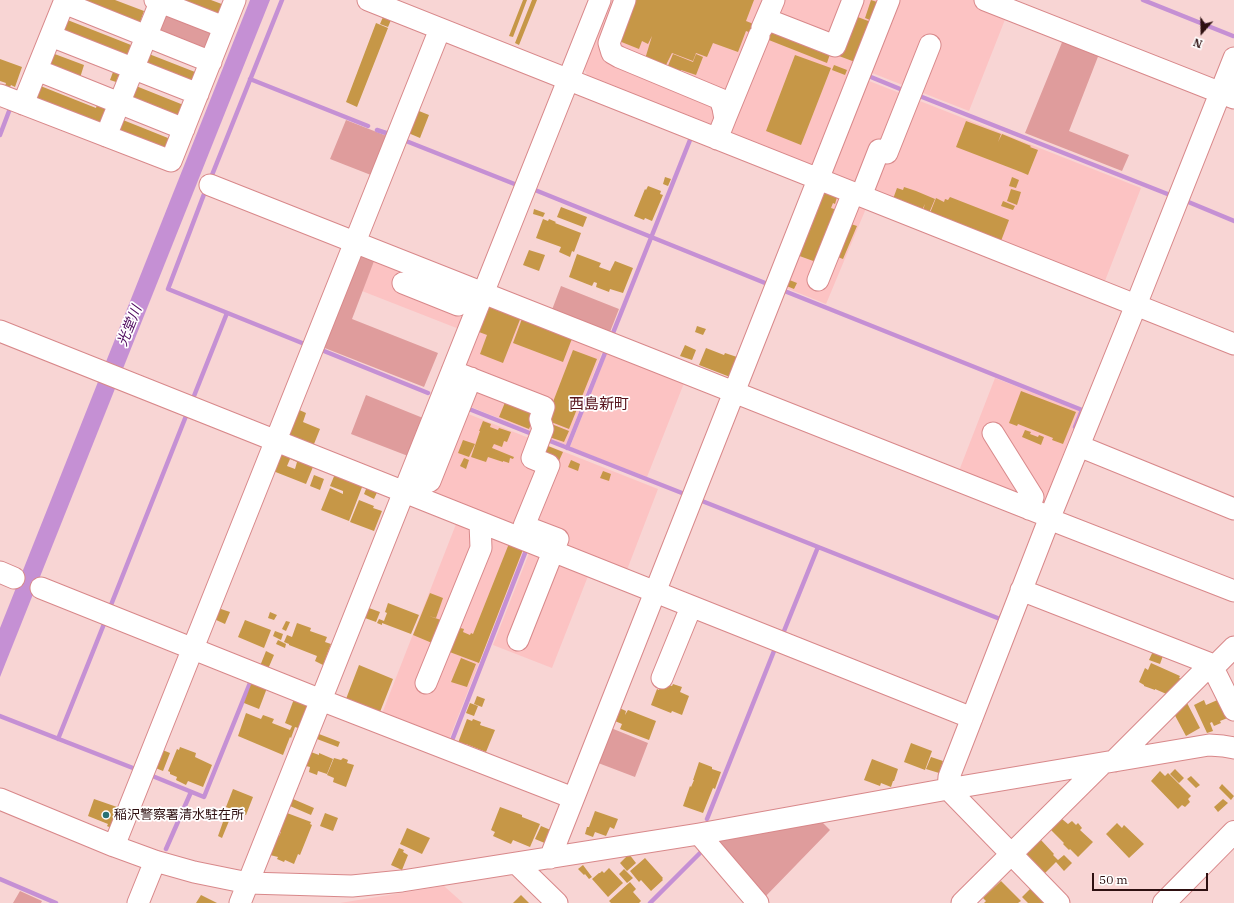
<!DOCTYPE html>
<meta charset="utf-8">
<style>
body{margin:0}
#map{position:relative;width:1234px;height:903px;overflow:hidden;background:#f8d5d4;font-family:"IBM Plex Serif",serif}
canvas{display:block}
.north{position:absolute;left:1182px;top:12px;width:40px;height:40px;-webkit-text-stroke:3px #fff;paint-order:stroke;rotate:200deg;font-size:11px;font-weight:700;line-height:16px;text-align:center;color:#2e1011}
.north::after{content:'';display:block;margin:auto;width:14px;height:18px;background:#2e1011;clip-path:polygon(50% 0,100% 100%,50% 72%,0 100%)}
.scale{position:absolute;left:1092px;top:873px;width:116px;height:18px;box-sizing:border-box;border:2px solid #2e1011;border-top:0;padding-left:5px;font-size:12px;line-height:14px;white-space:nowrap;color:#2e1011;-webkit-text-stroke:3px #fff;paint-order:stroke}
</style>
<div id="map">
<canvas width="1234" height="903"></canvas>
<div class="north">N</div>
<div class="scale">50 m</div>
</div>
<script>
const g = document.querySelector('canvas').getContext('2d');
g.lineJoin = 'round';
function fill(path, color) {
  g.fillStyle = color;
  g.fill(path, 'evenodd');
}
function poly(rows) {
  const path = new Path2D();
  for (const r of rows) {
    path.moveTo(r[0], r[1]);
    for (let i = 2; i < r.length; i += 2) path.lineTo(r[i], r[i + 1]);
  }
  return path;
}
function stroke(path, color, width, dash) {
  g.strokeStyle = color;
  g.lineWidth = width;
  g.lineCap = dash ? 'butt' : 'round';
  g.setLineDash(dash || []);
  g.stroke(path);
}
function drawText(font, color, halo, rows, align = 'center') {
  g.font = font + ' "IBM Plex Serif","Noto Sans JP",serif';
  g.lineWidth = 3.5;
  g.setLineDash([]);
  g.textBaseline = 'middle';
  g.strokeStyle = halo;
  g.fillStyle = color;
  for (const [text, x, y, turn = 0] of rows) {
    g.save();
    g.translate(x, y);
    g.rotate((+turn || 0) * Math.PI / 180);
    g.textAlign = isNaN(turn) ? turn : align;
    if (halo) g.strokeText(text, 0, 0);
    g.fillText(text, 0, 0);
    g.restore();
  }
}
fill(poly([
 [612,0,884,0,815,164,809,167,588,77,584,69],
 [894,0,977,0,1008,12,969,111,867,71],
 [864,79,1141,188,1103,286,826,174],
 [828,190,867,206,826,304,781,286,819,192],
 [376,256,470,300,459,329,362,291],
 [488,304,604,347,566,445,451,399],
 [607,353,686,378,647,477,570,447],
 [995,378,1080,411,1041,510,957,476],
 [448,406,658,489,625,575,419,492],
 [458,519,525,546,448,742,381,716],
 [531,548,590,571,552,668,493,645],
 [444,886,463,903,340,903]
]), '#fcc3c3');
fill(poly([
 [164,14,213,28,207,56,155,35],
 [1065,35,1101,49,1069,131,1129,155,1122,171,1025,133],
 [346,120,392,138,376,177,330,159],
 [354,252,376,256,352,319,438,353,424,387,317,345],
 [561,286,619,309,608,337,550,315],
 [366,395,423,418,408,456,351,434],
 [606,726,648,743,635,777,593,761],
 [822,822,830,830,763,899,717,845,719,839],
 [20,891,42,901,41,903,13,903]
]), '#df9c9c');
fill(poly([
 [250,0,270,0,0,677,0,628]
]), '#c590d4');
stroke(poly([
 [1143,0,1233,36],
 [866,75,905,91],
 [250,79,368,126],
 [917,95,1170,195],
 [377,130,392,135],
 [0,135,11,106],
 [401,139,517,185],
 [210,180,282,0],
 [206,189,168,289,307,345],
 [535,190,770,285],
 [1186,201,1234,221],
 [782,290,1082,410,1075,427],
 [611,338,690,140],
 [319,349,428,393],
 [192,401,227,313],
 [464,407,532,434],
 [545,439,687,495],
 [567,448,607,348],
 [697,499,1000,619,1002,615],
 [109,610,188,411],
 [782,636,818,547],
 [0,716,138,770],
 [58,739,106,619],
 [451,743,527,548],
 [150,775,204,797,252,678],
 [707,819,776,646],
 [166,849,191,792],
 [0,879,56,903],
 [650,903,702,851]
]), '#c590d4', 4.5);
fill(poly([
 [73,0,115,0,144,11,138,28],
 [168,0,211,0,227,6,220,21],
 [523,0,527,0,513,37,509,36],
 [532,0,537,0,519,45,515,43],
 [630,0,754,0,746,21,830,54,827,63,746,31,738,52,713,43,707,57,696,53,693,61,672,53,665,67,645,59,652,36,648,44,642,41,639,49,619,41],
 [871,0,877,2,870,20,865,18],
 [855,16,871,22,855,62,839,56],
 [383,17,391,20,388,27,380,24],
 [65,19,131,45,125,60,59,34],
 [376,23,388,28,357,107,346,102],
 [52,53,84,65,79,81,46,68],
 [149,54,195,72,197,66,193,88,143,68],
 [673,54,693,62,696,54,703,57,696,75,681,70,680,73,667,68],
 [795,55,831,68,801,145,766,131],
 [0,59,22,67,15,87,11,85,10,87,5,86,6,83,0,81],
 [834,65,847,70,845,75,832,70],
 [113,72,119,74,116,82,110,80],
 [38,85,96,108,97,104,106,107,98,127,32,100],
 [136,86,186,106,181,121,130,101],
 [414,109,429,115,420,138,406,132],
 [123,120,173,140,167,154,118,134],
 [966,121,1001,134,998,142,1002,134,1031,146,1030,147,1038,150,1028,175,1021,172,1025,164,1021,172,956,147],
 [665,177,671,179,668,186,663,184],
 [1012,177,1019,180,1016,188,1009,186],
 [648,186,661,191,660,194,663,195,652,221,645,218,644,220,634,216,645,189,646,190],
 [904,187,916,191,914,197,916,191,935,199,929,213,923,210,925,204,922,210,893,199,897,188,903,190],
 [1011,189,1021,192,1017,205,1007,201],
 [825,192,837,197,835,204,833,203,831,208,837,210,816,262,794,254,818,195,823,197],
 [950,197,1009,220,1001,241,930,213,936,198,944,202,945,199,948,200],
 [1003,201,1015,206,1013,210,1001,206],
 [561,207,587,217,583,227,557,217],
 [534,209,545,213,543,217,533,214],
 [543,219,548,221,549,219,556,222,555,223,581,233,574,252,572,251,570,257,559,252,561,247,536,238],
 [848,223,857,226,843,259,835,256],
 [529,250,545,255,539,271,523,265],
 [577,254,601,263,599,267,610,271,615,261,633,268,623,293,610,289,609,292,596,287,597,283,594,282,592,286,569,277],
 [787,279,797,283,794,289,784,285],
 [489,305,521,317,503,363,480,354,487,335,479,332],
 [523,316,573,336,563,362,513,343],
 [697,326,706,329,703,335,695,332],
 [685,345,696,350,692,360,680,356],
 [706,348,724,355,725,353,737,357,730,377,699,365],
 [573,350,597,359,569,429,546,420],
 [1021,391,1076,412,1063,444,1052,440,1053,438,1018,424,1017,426,1009,423],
 [506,400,536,412,529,429,499,417],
 [295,408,306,413,303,422,320,429,312,449,286,436],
 [483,421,491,424,490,427,498,430,499,428,511,432,507,442,504,441,502,447,494,444,492,448,514,457,513,459,510,458,509,463,503,461,503,462,488,457,486,462,471,457,480,431,479,431],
 [554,425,569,431,564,442,549,437],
 [1025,430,1031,432,1030,434,1038,437,1039,435,1044,437,1041,445,1022,437],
 [463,440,475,444,469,457,458,453],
 [543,444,563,452,558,463,539,456],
 [281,449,315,462,306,484,273,471],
 [290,459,297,462,295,469,287,466],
 [464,458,469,460,466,469,460,466],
 [571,460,580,464,578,471,568,467],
 [603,471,611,474,609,481,600,478],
 [335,474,364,482,349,521,321,510,330,488,343,494,343,491,330,486],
 [314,475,324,479,320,490,310,486],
 [368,484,379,488,374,499,364,494],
 [359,500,374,506,373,508,382,511,374,531,350,522],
 [510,541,524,547,479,663,447,651,457,627,464,629,463,632,470,635,471,633,473,634],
 [430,593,443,598,436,618,429,616,441,620,432,643,413,635],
 [388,603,419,615,411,634,382,623,382,625,377,623,379,619,384,621,387,613,385,612],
 [218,608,230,612,225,624,214,619],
 [369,608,380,612,376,622,365,618],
 [270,612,277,615,274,620,268,618],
 [245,620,271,630,264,648,238,637],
 [286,621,290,622,286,631,282,629],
 [297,623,311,628,310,631,327,637,325,642,331,644,323,665,315,661,317,656,289,645,289,644,284,642,287,635,292,637],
 [275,631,283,634,281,640,273,636],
 [278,640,286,644,285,648,276,644],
 [1154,649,1164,653,1160,664,1149,660],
 [266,651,274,655,268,669,260,666],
 [461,658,476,664,467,687,451,682],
 [1151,663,1180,676,1179,678,1183,679,1171,696,1155,689,1155,690,1144,686,1144,685,1139,682,1145,668,1148,670],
 [359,665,393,679,380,712,346,699],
 [252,682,267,688,259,709,244,703],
 [663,683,672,686,673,684,682,687,680,692,689,696,682,715,672,711,671,713,651,705,657,689,659,690,661,684],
 [477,696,485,699,482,707,474,704],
 [1222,698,1230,717,1220,721,1221,723,1214,726,1212,722,1210,723,1213,731,1207,733,1194,705,1204,700,1206,705],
 [294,699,308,704,298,728,295,727,291,738,290,737,283,755,238,736,246,713,261,719,263,715,274,719,272,723,290,730,292,726,285,723],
 [1185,699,1200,728,1186,736,1171,708],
 [470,703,478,706,474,716,466,713],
 [615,706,626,711,625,715,628,710,656,721,649,740,620,729,622,724,610,719],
 [467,719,472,721,473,719,481,722,480,725,495,730,486,752,466,744,466,746,458,743],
 [319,734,340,742,338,747,317,739],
 [911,743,932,751,925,770,904,762],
 [180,747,196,753,195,757,212,765,203,787,188,781,186,785,176,780,177,777,170,774,170,772,168,771,177,749,179,750],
 [160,749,170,753,163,771,153,767],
 [311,752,319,755,319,753,333,759,327,774,318,771,317,775,309,772,310,767,306,766],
 [931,757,943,761,939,773,926,769],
 [334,758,341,760,343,758,348,760,347,763,354,765,346,787,333,782,334,778,327,775],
 [872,759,898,769,894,781,893,781,891,787,881,783,880,786,864,780],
 [699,762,712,767,712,769,721,772,715,789,713,788,703,813,683,806,690,786,691,787,694,780,693,780],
 [1175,769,1184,778,1179,783,1170,774],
 [1160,771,1165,776,1168,773,1191,796,1188,799,1190,802,1185,807,1182,805,1178,809,1151,781],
 [1191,776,1200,785,1196,788,1187,779],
 [1222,784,1234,796,1231,800,1219,788],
 [233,789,253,797,246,815,226,807],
 [94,799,117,807,114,813,121,815,115,830,107,826,108,824,88,816],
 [293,799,314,808,311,815,290,806],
 [1223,799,1228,803,1218,812,1214,807],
 [500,807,522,815,522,817,540,824,530,847,513,840,511,844,493,836,495,832,491,830],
 [595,811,618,819,614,829,610,827,606,836,595,832,593,837,585,834,587,827,589,827],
 [287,813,311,822,310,824,312,825,300,855,298,854,294,864,285,860,284,862,277,859,278,857,270,855,278,835,279,836,281,832,280,831],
 [325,813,338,818,333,831,320,826],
 [224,819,229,821,222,838,218,836],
 [1062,819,1068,824,1072,821,1076,825,1078,823,1082,828,1080,830,1093,842,1078,857,1070,849,1069,850,1063,844,1064,843,1051,830],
 [1117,823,1122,828,1124,825,1144,844,1129,858,1106,834],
 [541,826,553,831,547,844,535,839],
 [407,828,430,838,422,854,400,844],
 [1041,840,1054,854,1053,855,1058,860,1064,855,1072,863,1064,871,1056,862,1044,874,1026,855],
 [399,848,404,850,403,852,408,855,402,870,391,865],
 [629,854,636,863,627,871,620,863],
 [645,858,663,878,662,879,663,880,651,891,641,880,639,882,630,871],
 [583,865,592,877,589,879,585,874,584,875,578,869],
 [609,868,623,883,608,897,592,879,599,873,600,873,602,871,604,873],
 [624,869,633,878,627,883,619,874],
 [1001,881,1021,901,1018,903,984,903,986,901,983,898],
 [630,882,636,889,633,892,641,901,639,903,611,903,609,901],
 [1034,885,1047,903,1028,903,1022,897],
 [201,895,217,903,196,903],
 [521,895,529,903,513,903]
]), '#c69747');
const minor = poly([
 [155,0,224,27],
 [368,0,1234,344],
 [625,0,609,43,612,53,619,57,720,99,723,108,725,119,717,139],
 [985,0,1234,98],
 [64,3,211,62],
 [766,19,835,46,853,0],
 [762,28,774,0],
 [51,36,198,94],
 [37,70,184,129],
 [0,95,171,161,235,0],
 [23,104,65,0],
 [725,119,759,36],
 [106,136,161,0],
 [210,185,1050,517],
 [861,196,879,150,887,153,930,45],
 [818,280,853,193],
 [403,283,458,305,465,287],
 [0,331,972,718],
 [452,371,544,407,540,419,543,429,532,458,549,465,524,526,558,539,518,640],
 [993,433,1033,497,1029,509],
 [1079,446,1234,509],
 [412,474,430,481,471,378],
 [1049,519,1234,591],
 [0,572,14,578],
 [41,588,321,700,573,798],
 [1021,590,1211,664,1234,710],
 [1213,668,1234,647],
 [662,678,691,607],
 [426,683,481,548,480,523],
 [1114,761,1211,664],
 [0,799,114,846,155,861,194,872,248,883,352,886,402,881,699,834,948,789,1209,745,1223,746,1234,748],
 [699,834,758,903],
 [114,846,440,29],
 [550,858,889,0],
 [516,863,557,903],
 [138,903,155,861],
 [240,903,600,0],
 [962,903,1103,763],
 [1059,903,948,789,949,777,1050,517,1136,305,1234,58]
]);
const highway = poly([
 [1164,903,1234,832]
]);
stroke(minor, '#d8888a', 23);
stroke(highway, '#d8888a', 24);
stroke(minor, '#fff', 21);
stroke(highway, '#fff', 22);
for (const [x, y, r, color] of [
 [106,815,4,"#277274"]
]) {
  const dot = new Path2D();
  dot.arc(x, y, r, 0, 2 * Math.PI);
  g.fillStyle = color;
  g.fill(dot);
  stroke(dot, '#fff', 1.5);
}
drawText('13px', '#2e1011', '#fff', [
 ["稲沢警察署清水駐在所",114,815]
], 'left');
drawText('italic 14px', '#4c065c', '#fff', [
 ["光堂川",130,326,-68]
]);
drawText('15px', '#56121a', '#fff', [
 ["西島新町",599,405]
]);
</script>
